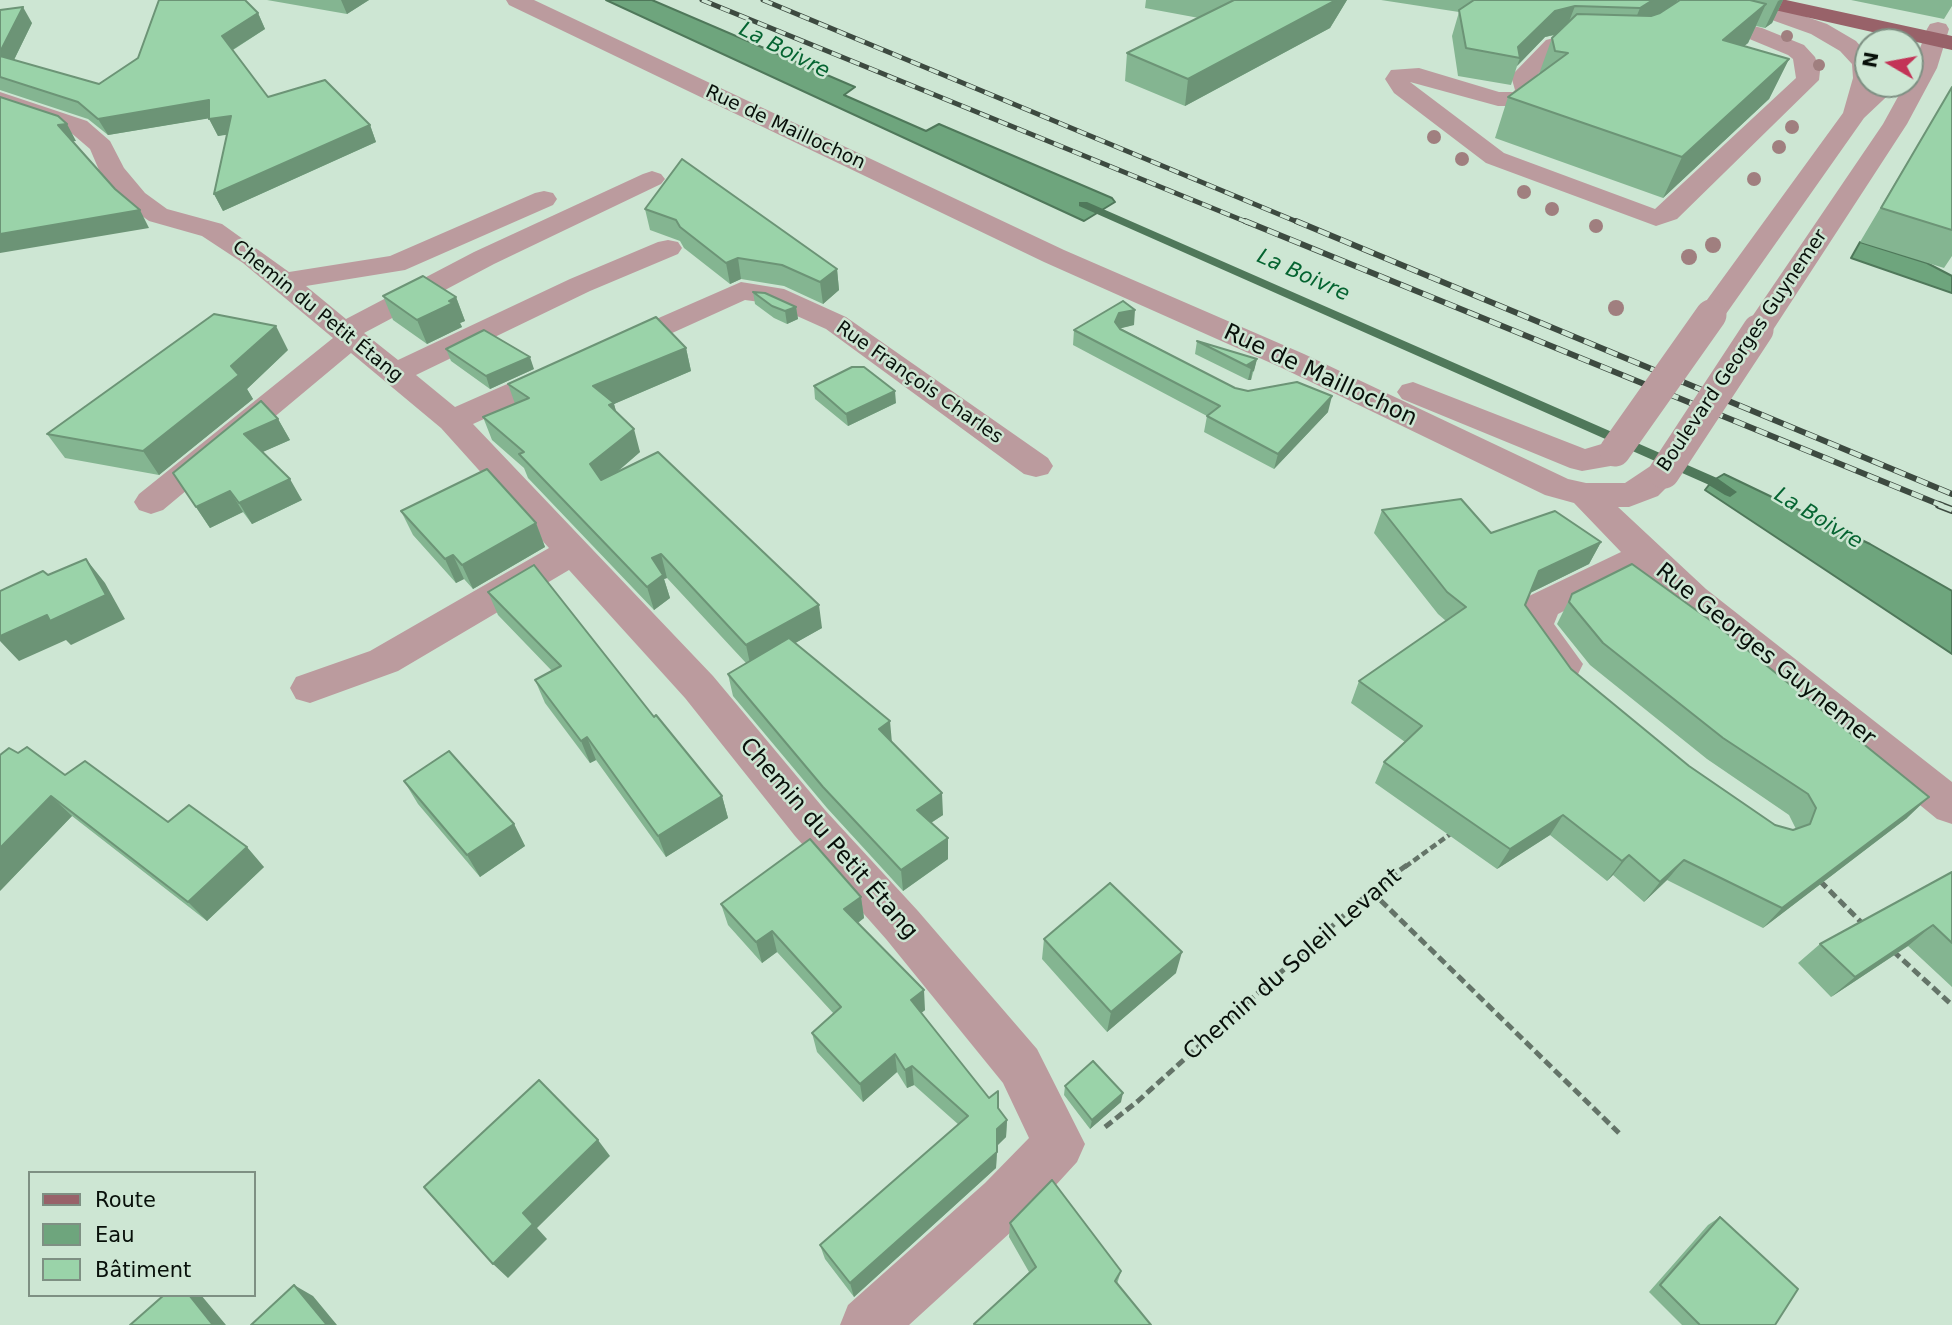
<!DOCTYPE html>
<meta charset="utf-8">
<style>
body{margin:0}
#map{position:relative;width:1952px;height:1325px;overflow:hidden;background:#cde6d3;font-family:"DejaVu Sans",sans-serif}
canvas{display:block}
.legend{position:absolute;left:28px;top:1171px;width:228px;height:126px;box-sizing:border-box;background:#cde6d3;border:2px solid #7e9083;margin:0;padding:9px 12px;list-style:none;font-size:21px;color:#08100a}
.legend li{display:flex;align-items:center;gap:14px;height:35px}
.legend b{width:35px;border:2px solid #7e9083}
.north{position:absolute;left:1854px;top:28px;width:70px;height:70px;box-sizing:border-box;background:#cde6d3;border:2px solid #7e9083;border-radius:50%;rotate:280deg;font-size:19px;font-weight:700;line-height:28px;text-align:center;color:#08100a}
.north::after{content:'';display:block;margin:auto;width:24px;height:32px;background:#c33357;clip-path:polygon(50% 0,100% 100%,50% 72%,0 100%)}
</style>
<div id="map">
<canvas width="1952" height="1325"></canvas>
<ul class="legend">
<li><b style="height:9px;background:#986269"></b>Route</li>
<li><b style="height:19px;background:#6ea57d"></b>Eau</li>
<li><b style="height:19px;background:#9ad3a9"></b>Bâtiment</li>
</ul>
<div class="north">N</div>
</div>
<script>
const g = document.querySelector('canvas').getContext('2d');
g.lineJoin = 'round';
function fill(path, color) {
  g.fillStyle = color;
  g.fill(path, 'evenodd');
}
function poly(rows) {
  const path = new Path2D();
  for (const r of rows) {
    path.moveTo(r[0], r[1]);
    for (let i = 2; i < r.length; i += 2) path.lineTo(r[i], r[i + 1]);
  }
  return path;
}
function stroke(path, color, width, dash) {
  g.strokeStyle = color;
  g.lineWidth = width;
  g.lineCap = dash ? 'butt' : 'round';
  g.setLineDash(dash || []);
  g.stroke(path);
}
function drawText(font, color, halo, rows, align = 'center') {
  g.font = font + ' "DejaVu Sans",sans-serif';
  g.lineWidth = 5;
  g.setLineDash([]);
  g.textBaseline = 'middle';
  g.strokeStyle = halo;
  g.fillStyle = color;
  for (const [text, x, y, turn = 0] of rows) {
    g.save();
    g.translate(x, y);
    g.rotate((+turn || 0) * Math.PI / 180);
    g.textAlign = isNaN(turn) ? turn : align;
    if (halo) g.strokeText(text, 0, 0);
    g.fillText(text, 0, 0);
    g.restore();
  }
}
const water = poly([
 [606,0,652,0,855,87,844,95,926,131,939,124,1112,198,1115,202,1084,221,606,0],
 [1860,242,1927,263,1952,276,1952,293,1851,258,1860,242],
 [1724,474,1870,544,1952,591,1952,654,1705,490,1712,481,1724,474]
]);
fill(water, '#6ea57d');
stroke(water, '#4f785a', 2);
fill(poly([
 [1079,202,1087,202,1717,478,1737,492,1730,497,1725,495,1707,484,1079,206,1079,202]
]), '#4f785a');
stroke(poly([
 [1405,867,1453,832]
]), '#647468', 4.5, [7, 3.5]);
stroke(poly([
 [1820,881,1863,924],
 [1371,891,1622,1136],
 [1893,951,1952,1005],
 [1105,1127,1138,1101,1371,891,1407,865]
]), '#647468', 5, [9, 4.5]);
fill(poly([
 [506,0,534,0,1064,250,1304,354,1568,479,1586,483,1625,483,1652,465,1664,462,1676,465,1681,473,1658,496,1629,507,1618,507,1706,589,1952,782,1952,824,1937,819,1680,609,1641,572,1558,614,1554,624,1583,664,1578,674,1564,679,1550,674,1516,626,1529,596,1621,552,1574,503,1545,495,1282,368,1044,262,509,5,506,0],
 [1727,0,1758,0,1827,24,1856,41,1868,55,1868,84,1900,84,1864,118,1721,321,1711,324,1701,321,1696,315,1843,113,1853,78,1852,64,1840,51,1811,34,1730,5,1727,0],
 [1702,14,1762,28,1804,45,1815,57,1820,71,1819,80,1677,219,1656,226,1486,163,1394,93,1385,79,1391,70,1419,68,1499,92,1513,92,1515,90,1511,76,1546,40,1565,35,1602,39,1605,44,1602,49,1562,50,1535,77,1539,91,1535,96,1527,104,1519,106,1498,106,1410,82,1504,153,1655,209,1796,78,1793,59,1788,55,1747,38,1694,26,1691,21,1694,16,1702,14],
 [1938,22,1946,24,1949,29,1937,68,1907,124,1769,336,1758,339,1747,336,1743,330,1883,124,1905,84,1910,84,1910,76,1927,29,1930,24,1938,22],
 [0,92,87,121,110,141,124,168,145,193,167,209,222,224,289,272,390,256,535,193,544,191,553,193,557,199,553,205,405,270,306,286,346,319,474,252,643,174,652,171,661,174,665,179,661,184,494,264,364,333,398,360,570,279,658,242,668,240,678,242,682,248,678,254,590,291,416,375,455,407,548,366,559,363,570,366,574,373,570,380,473,424,713,676,825,810,918,911,1037,1049,1085,1144,1077,1162,1023,1221,909,1325,840,1325,848,1305,985,1183,1029,1138,1003,1083,886,939,795,836,685,698,569,570,398,671,310,703,296,699,290,688,296,677,370,651,549,548,441,428,351,353,163,510,151,514,139,510,134,502,139,494,333,338,243,263,202,236,149,221,127,205,99,170,90,149,69,131,0,107,0,92],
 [741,282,784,289,846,317,1048,458,1053,466,1048,474,1036,477,1024,474,826,329,768,303,745,300,628,353,617,356,606,353,602,347,606,341,741,282],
 [1413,382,1585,449,1615,440,1627,443,1631,451,1622,464,1582,471,1570,468,1402,399,1397,392,1402,385,1413,382]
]), '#bb9b9e');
fill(poly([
 [1746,0,1786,0,1952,36,1952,50,1757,6,1749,5,1746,0]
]), '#986269');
const railFar2 = poly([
 [702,0,1249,223],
 [763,0,1300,223]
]);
const railFar1 = poly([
 [1245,221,1943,506],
 [1296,221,1952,494]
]);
const rail = poly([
 [1939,505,1952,510]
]);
stroke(railFar2, '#3d4a40', 5);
stroke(railFar1, '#3d4a40', 6);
stroke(rail, '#3d4a40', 8);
stroke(railFar2, '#cde6d3', 3.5, [10]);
stroke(railFar1, '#cde6d3', 4.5, [12]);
stroke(rail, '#cde6d3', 5, [16]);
stroke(poly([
 [1615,451,1711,315],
 [1664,473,1758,330]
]), '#bb9b9e', 31);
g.fillStyle = '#a07f7f';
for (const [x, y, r] of [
 [1787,36,6],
 [1819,65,6],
 [1792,127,7],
 [1434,137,7],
 [1779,147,7],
 [1462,159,7],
 [1754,179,7],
 [1524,192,7],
 [1552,209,7],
 [1596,226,7],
 [1713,245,8],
 [1689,257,8],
 [1616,308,8]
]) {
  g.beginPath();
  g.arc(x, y, r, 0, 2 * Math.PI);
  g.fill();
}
fill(poly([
 [267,0,369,0,347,14],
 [1146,0,1347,0,1330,28,1185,106,1125,81,1127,53,1199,18,1145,8],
 [1381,0,1678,0,1673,5,1680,0,1783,0,1772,23,1765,28,1756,26,1748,43,1744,46,1789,59,1769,99,1663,198,1495,138,1508,97,1539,74,1552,38,1555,35,1545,37,1517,66,1511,85,1458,76,1452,36,1459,12],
 [1851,0,1952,0,1952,6,1944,19],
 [0,10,32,23,14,60,99,84,258,13,265,29,233,50,268,97,370,125,376,142,223,211,214,194,227,134,218,136,209,118,108,135,88,119,0,90],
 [1952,87,1952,256,1944,268,1860,242],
 [645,209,837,269,839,290,823,304,784,286,741,279,730,284,684,248,680,241,650,230],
 [753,292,796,307,798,319,787,324,774,318,755,304],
 [383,296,456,297,465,321,460,323,462,327,427,344,393,320],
 [1134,325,1120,328,1235,388,1328,412,1274,469,1204,432,1207,416,1073,345,1074,330],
 [1197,341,1257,359,1251,380,1248,380,1195,354],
 [686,348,691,371,614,404,616,411,640,452,616,473,822,628,795,643,892,742,943,815,931,823,948,838,948,859,903,891,827,808,733,696,728,674,746,663,667,578,664,579,670,598,654,610,528,478,524,468,492,440,483,417,515,404,508,384],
 [446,349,534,369,490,389,451,361],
 [288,350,247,389,253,399,159,475,65,458,47,434],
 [814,386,896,403,848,426,815,399],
 [278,419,290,440,262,452,302,500,252,524,243,512,210,528,173,473],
 [1382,510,1491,533,1601,542,1589,564,1530,593,1525,605,1571,669,1689,766,1775,825,1793,830,1796,829,1789,815,1707,759,1590,665,1557,624,1572,594,1907,818,1763,928,1667,880,1644,902,1613,875,1607,881,1550,835,1497,869,1375,783,1384,762,1405,742,1351,703,1359,681,1446,621,1438,614,1374,533],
 [401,511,536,523,545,547,473,589,464,579,456,583,413,535],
 [488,592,654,717,722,796,728,818,666,857,596,760,590,763,545,703,535,680,552,671,498,615],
 [65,775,168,822,264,867,207,921,72,816,0,891],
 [404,781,514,824,525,846,480,877,418,804],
 [1952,872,1952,987,1908,946,1831,997,1798,963,1820,944],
 [861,897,864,918,858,923,925,1010,921,1013,1007,1120,1006,1137,997,1145,996,1168,854,1297,825,1259,820,1245,959,1125,914,1085,907,1088,897,1072,863,1102,817,1052,812,1033,834,1014,777,952,762,963,728,925,721,904],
 [1044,939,1176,973,1107,1032,1042,959],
 [1065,1086,1121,1102,1090,1129,1064,1095],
 [1720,1217,1775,1325,1682,1325,1649,1292,1708,1225],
 [1010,1223,1121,1271,1117,1284,1151,1325,974,1325,974,1324,1029,1272,1009,1237]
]), '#84b591');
fill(poly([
 [341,0,369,0,347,14],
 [1336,0,1347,0,1330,28,1185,106,1188,79],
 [1653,0,1678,0,1669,9,1629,35,1640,8],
 [1780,0,1783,0,1772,23,1765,28,1778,1],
 [1766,4,1748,43,1705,79,1723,40],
 [1575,6,1565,32,1545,37,1517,66,1520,58,1518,47,1555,11],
 [23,7,32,23,8,72,0,59,0,52],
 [258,13,265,29,229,52,222,36],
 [1789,59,1769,99,1663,198,1682,157],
 [209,100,217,117,108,135,98,119],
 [231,116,239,133,218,136,209,119],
 [67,124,76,141,67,142,58,125],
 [370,125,376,142,223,211,214,194],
 [140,210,149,228,0,253,0,234],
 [738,258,741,279,730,284,726,263],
 [837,269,839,290,823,304,820,282],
 [456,297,465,321,460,323,462,327,427,344,417,320],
 [796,307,798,319,787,324,785,311],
 [1135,310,1134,325,1118,329,1115,322,1119,313],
 [276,326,288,350,247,389,253,399,159,475,143,451,231,366],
 [686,348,691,371,614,404,620,426,593,386],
 [530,357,534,369,490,389,486,376],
 [1257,359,1254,371,1252,372,1251,380,1248,380,1251,368,1247,366],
 [895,391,896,403,848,426,846,414],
 [1332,396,1328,412,1274,469,1278,454],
 [278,419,290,440,256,455,244,434],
 [634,429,640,452,598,488,590,464],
 [290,479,302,500,252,524,239,503],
 [230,491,243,512,210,528,196,507],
 [536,523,545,547,473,589,462,565],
 [1601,542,1589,564,1528,594,1539,571],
 [661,554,667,578,664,579,670,598,654,610,647,587,652,558],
 [453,555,464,579,456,583,445,559],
 [86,559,105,583,125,619,71,645,66,640,19,661,0,641,0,636],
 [819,605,822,628,751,668,746,645],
 [890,721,892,743,879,729],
 [587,737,596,760,590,763,581,741],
 [942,793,943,815,918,831,917,810],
 [51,796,72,816,0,891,0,848],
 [722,796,728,818,666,857,658,836],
 [1929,797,1907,818,1763,928,1782,908],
 [1563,815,1550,835,1497,869,1510,849],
 [514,824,525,846,480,877,467,855],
 [948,838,948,859,903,891,901,870],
 [247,847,264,867,207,921,188,902],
 [1629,855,1613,875,1607,881,1622,861],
 [1684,860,1667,880,1644,902,1660,882],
 [861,897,864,918,848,930,844,909],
 [1933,925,1908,946,1831,997,1855,977],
 [772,931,777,952,762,963,756,942],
 [1182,952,1176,973,1107,1032,1111,1012],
 [924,990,925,1010,913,1020,911,1000],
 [895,1054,897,1072,863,1102,860,1084],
 [912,1066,914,1085,907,1088,905,1070],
 [1123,1093,1121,1102,1090,1129,1092,1120],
 [1007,1120,1006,1137,997,1146,997,1129],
 [598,1140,610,1156,537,1228,547,1239,508,1278,493,1264,523,1213],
 [997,1152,996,1168,854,1297,850,1283],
 [294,1285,313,1296,337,1325,327,1325],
 [189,1295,201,1295,226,1325,213,1325]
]), '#6c9476');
const building = poly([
 [159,0,245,0,258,13,222,36,268,97,325,80,370,125,214,194,231,116,209,119,209,100,98,119,78,102,0,77,0,56,99,84,138,58,159,0],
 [1234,0,1336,0,1188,79,1127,53,1234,0],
 [1474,0,1653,0,1640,8,1575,6,1555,11,1518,47,1520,58,1466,48,1459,10,1474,0],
 [1680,0,1750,0,1766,4,1723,40,1789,59,1682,157,1508,97,1568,53,1555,51,1552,38,1577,14,1651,16,1660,13,1680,0],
 [23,7,0,52,0,10,23,7],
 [1952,87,1952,230,1881,208,1952,87],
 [0,97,58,116,67,124,58,125,115,189,140,210,0,234,0,97],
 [682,159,837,269,820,282,782,265,738,258,726,263,680,227,676,220,645,209,682,159],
 [423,276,456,297,449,301,453,303,417,320,383,296,423,276],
 [753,292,765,293,796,307,785,311,772,306,753,292],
 [1123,301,1135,310,1119,313,1115,322,1120,329,1235,388,1248,391,1297,382,1332,396,1278,454,1207,416,1220,406,1074,330,1123,301],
 [214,314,276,326,231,366,239,375,143,451,47,434,214,314],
 [656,317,686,348,593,386,614,403,609,405,634,429,590,464,601,480,658,452,819,605,746,645,661,554,652,558,663,575,647,587,519,454,524,452,483,417,529,398,508,384,656,317],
 [484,330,530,357,486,376,446,349,484,330],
 [1197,341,1257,359,1247,365,1253,367,1251,368,1197,341],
 [852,367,864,367,895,391,846,414,814,386,852,367],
 [261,401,278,419,244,434,290,479,239,503,230,491,196,507,173,473,261,401],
 [487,469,536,523,462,565,453,555,445,559,401,511,487,469],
 [1461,499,1491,533,1555,511,1601,542,1539,571,1525,605,1571,669,1689,766,1775,825,1793,830,1810,824,1816,808,1808,794,1723,738,1603,643,1569,602,1572,594,1632,564,1714,623,1929,797,1782,908,1684,860,1660,882,1629,855,1622,861,1563,815,1510,849,1384,762,1422,726,1359,681,1466,607,1447,592,1382,510,1461,499],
 [86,559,106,595,50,621,47,615,0,636,0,591,43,571,48,575,86,559],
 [534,565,654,717,656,715,722,796,658,836,587,737,581,741,535,680,561,666,488,592,534,565],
 [789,638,890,721,879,729,942,793,917,810,948,838,901,870,823,787,728,674,789,638],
 [27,747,65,775,85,761,168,822,189,805,247,847,188,902,51,796,0,848,0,755,9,748,18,753,27,747],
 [449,751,514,824,467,855,404,781,449,751],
 [810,839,861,897,844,909,924,990,911,1000,989,1098,998,1091,998,1108,1007,1120,997,1129,997,1152,850,1283,820,1245,968,1116,912,1066,905,1070,895,1054,860,1084,812,1033,841,1007,772,931,756,942,721,904,810,839],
 [1952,872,1952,943,1933,925,1855,977,1820,944,1952,872],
 [1110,883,1182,952,1111,1012,1044,939,1110,883],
 [1093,1061,1123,1093,1092,1120,1065,1086,1093,1061],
 [539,1080,598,1140,523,1213,533,1224,493,1264,424,1187,539,1080],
 [1052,1180,1121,1271,1115,1281,1151,1325,975,1325,974,1324,1036,1267,1010,1223,1052,1180],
 [1720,1217,1798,1289,1775,1325,1700,1325,1660,1285,1720,1217],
 [294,1285,327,1325,251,1325,294,1285],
 [164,1295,189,1295,213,1325,130,1325,164,1295]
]);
fill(building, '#9ad3a9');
stroke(building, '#6c9476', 2);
drawText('19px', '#08100a', '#cde6d3', [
 ["Rue de Maillochon",785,128,25],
 ["Chemin du Petit Étang",317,312,39],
 ["Boulevard Georges Guynemer",1743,351,-56],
 ["Rue François Charles",919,383,35]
]);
drawText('italic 21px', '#056431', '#cde6d3', [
 ["La Boivre",784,51,27],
 ["La Boivre",1303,276,24],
 ["La Boivre",1818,519,31]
]);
drawText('23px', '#08100a', '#cde6d3', [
 ["Rue de Maillochon",1320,376,25],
 ["Rue Georges Guynemer",1765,655,39],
 ["Chemin du Petit Étang",828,839,49],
 ["Chemin du Soleil Levant",1293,965,-41]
]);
</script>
